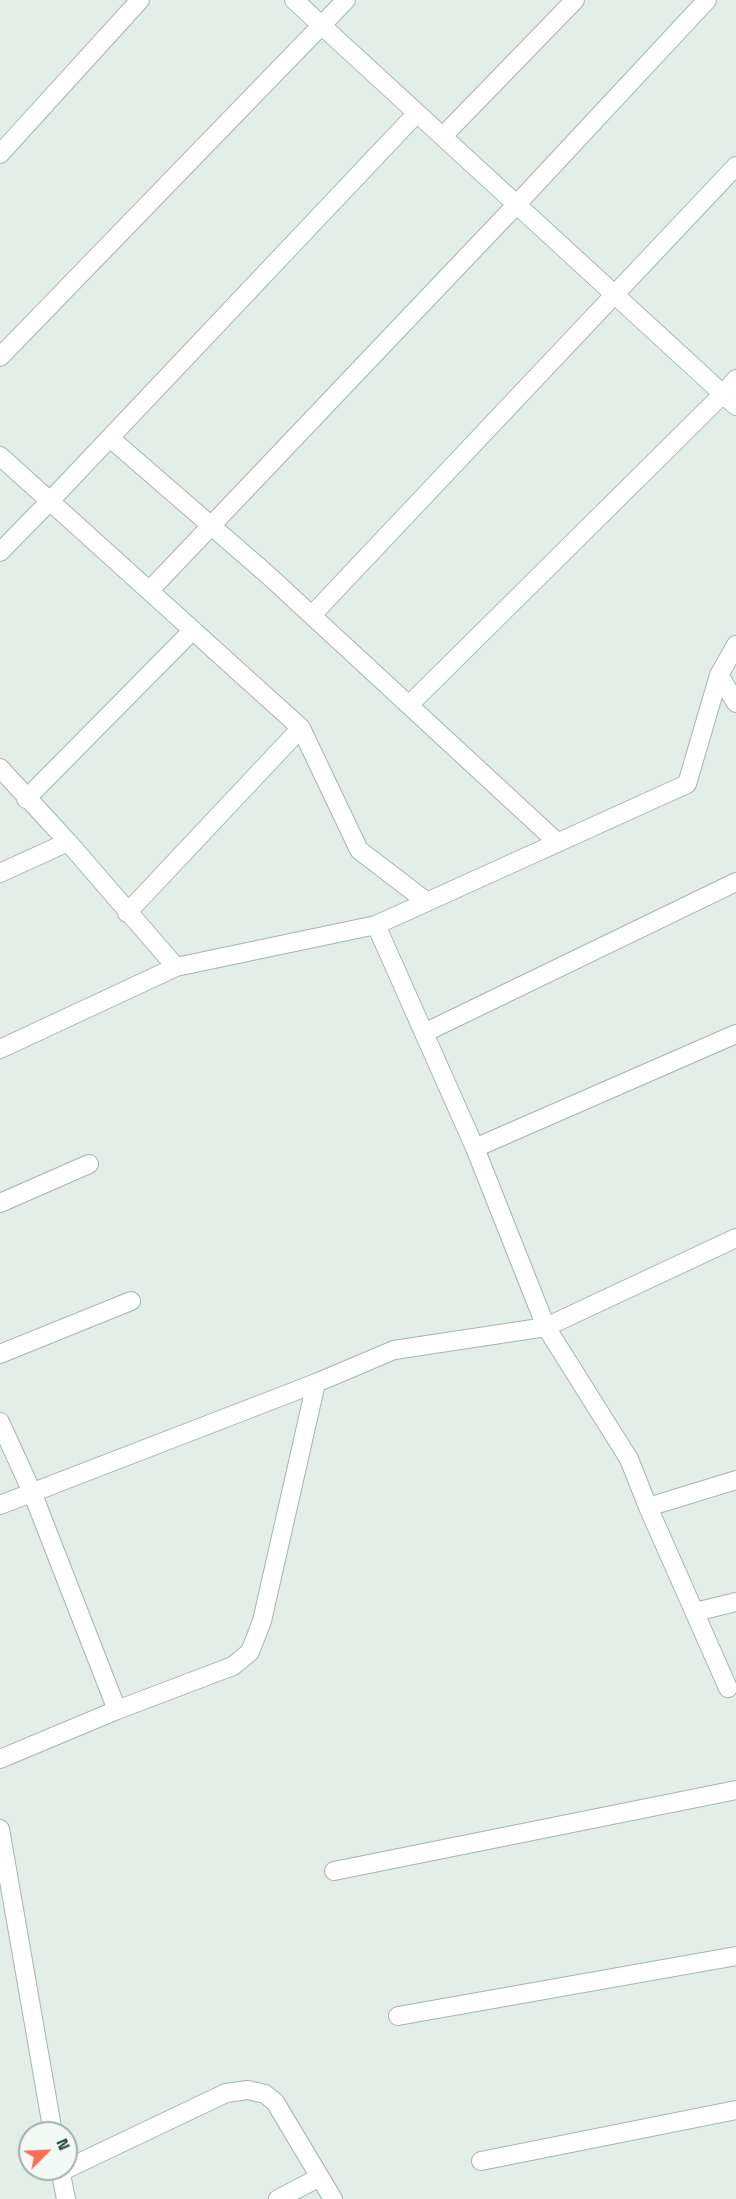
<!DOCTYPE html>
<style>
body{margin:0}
#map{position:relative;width:736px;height:2199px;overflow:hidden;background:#e2eee7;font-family:"Space Grotesk",sans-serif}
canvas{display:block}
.north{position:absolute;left:18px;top:2121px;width:60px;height:60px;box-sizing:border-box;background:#f3faf6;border:2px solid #9fb0a9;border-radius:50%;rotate:66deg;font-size:16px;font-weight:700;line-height:24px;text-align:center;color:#204035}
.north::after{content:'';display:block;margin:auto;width:21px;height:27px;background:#fe6d4f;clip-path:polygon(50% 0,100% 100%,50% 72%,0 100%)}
</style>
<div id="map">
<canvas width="736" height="2199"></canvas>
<div class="north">N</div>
</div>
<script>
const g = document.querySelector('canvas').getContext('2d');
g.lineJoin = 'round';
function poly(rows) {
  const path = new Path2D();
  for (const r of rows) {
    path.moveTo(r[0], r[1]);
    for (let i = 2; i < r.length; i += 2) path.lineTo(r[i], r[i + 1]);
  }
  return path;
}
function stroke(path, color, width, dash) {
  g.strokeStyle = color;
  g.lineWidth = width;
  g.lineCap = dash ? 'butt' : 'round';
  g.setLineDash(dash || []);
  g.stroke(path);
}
const minor = poly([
 [294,0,736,406],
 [443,136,575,0],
 [0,154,140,0],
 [0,357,346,0],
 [110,438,268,575,558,843],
 [0,456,301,728,359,850,427,902],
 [0,552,50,501,417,113],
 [149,591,517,204,707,0],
 [312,615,736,166],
 [719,675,736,703],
 [409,705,723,394,736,379],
 [0,768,68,842,176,967],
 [26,799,193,630],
 [0,873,68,842],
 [127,913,301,728],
 [376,925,475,1148,546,1327,629,1459,648,1507,728,1688],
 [424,1033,736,882],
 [0,1049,176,967,376,925,687,784,719,675,736,645],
 [475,1148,736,1034],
 [0,1203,89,1164],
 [0,1354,131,1301],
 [0,1422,32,1492,117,1710],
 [0,1505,316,1383,394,1350,546,1327,736,1238],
 [648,1507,736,1480],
 [695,1612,736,1602],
 [0,1759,117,1710,233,1666,250,1652,262,1621,316,1383],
 [0,1829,53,2133],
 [334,1871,736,1790],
 [398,2016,736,1956],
 [481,2161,736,2110],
 [60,2169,66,2199],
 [60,2172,226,2093,248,2090,265,2094,275,2102,333,2199],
 [278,2199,320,2177]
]);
stroke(minor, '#a4b6ae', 20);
stroke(minor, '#fff', 18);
</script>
